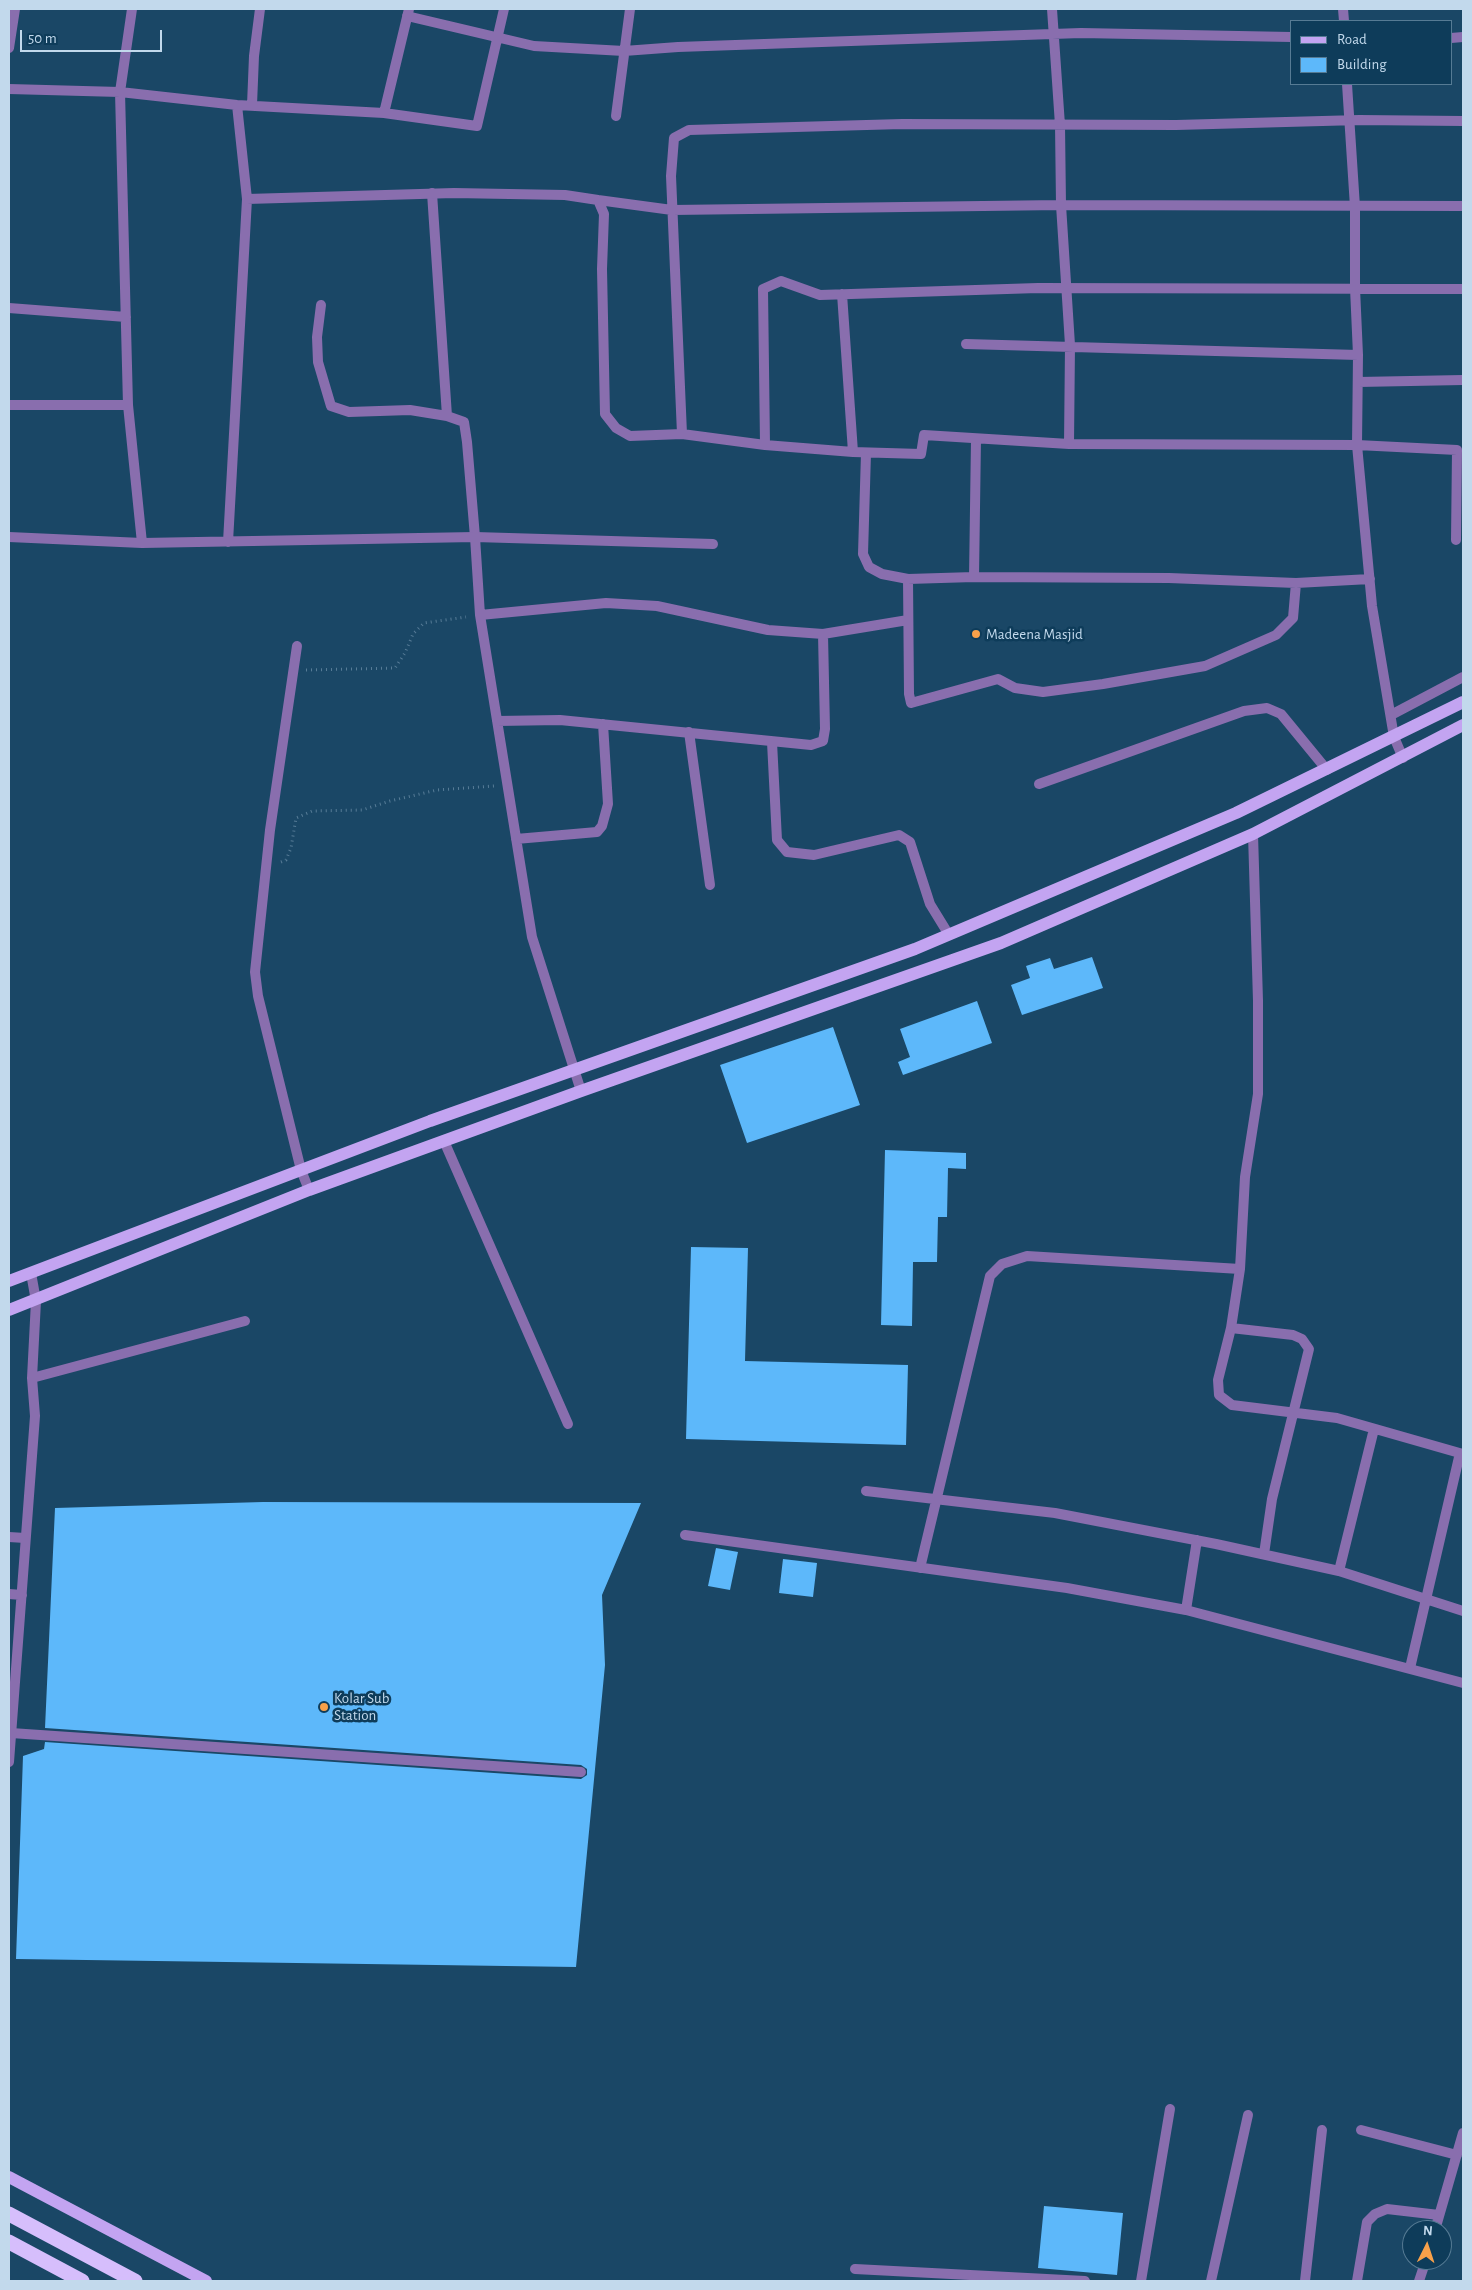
<!DOCTYPE html>
<style>
body{margin:0}
#map{position:relative;width:1472px;height:2290px;overflow:hidden;background:#1a4766;font-family:"Alegreya Sans",sans-serif}
canvas{display:block}
.frame{position:absolute;inset:0;border:10px solid #c2d9ec;pointer-events:none}
.legend{position:absolute;left:1290px;top:20px;width:162px;height:65px;box-sizing:border-box;background:#0e3c5a;border:1px solid #567b94;margin:0;padding:6px 9px;list-style:none;font-size:15px;color:#c2d9ec}
.legend li{display:flex;align-items:center;gap:10px;height:25px}
.legend b{width:25px;border:1px solid #567b94}
.north{position:absolute;left:1402px;top:2220px;width:50px;height:50px;box-sizing:border-box;background:#0e3c5a;border:1px solid #567b94;border-radius:50%;rotate:4deg;font-size:14px;font-weight:700;line-height:20px;text-align:center;color:#c2d9ec}
.north::after{content:'';display:block;margin:auto;width:18px;height:22px;background:#f8a14a;clip-path:polygon(50% 0,100% 100%,50% 72%,0 100%)}
.scale{position:absolute;left:20px;top:30px;width:142px;height:22px;box-sizing:border-box;border:2px solid #c2d9ec;border-top:0;padding-left:6px;font-size:15px;line-height:18px;white-space:nowrap;color:#c2d9ec;-webkit-text-stroke:4px #0e3c5a;paint-order:stroke}
</style>
<div id="map">
<canvas width="1472" height="2290"></canvas>
<div class="frame"></div>
<ul class="legend">
<li><b style="height:6px;background:#c3a4f1"></b>Road</li>
<li><b style="height:14px;background:#5db8fa"></b>Building</li>
</ul>
<div class="north">N</div>
<div class="scale">50 m</div>
</div>
<script>
const g = document.querySelector('canvas').getContext('2d');
g.lineJoin = 'round';
function fill(path, color) {
  g.fillStyle = color;
  g.fill(path, 'evenodd');
}
function poly(rows) {
  const path = new Path2D();
  for (const r of rows) {
    path.moveTo(r[0], r[1]);
    for (let i = 2; i < r.length; i += 2) path.lineTo(r[i], r[i + 1]);
  }
  return path;
}
function stroke(path, color, width, dash) {
  g.strokeStyle = color;
  g.lineWidth = width;
  g.lineCap = dash ? 'butt' : 'round';
  g.setLineDash(dash || []);
  g.stroke(path);
}
function drawText(font, color, halo, rows, align = 'center') {
  g.font = font + ' "Alegreya Sans",sans-serif';
  g.lineWidth = 5;
  g.setLineDash([]);
  g.textBaseline = 'middle';
  g.strokeStyle = halo;
  g.fillStyle = color;
  for (const [text, x, y, turn = 0] of rows) {
    g.save();
    g.translate(x, y);
    g.rotate((+turn || 0) * Math.PI / 180);
    g.textAlign = isNaN(turn) ? turn : align;
    if (halo) g.strokeText(text, 0, 0);
    g.fillText(text, 0, 0);
    g.restore();
  }
}
fill(poly([
 [1092,957,1103,988,1022,1015,1011,985,1030,978,1026,966,1050,958,1054,969],
 [977,1001,992,1043,903,1075,898,1062,910,1057,900,1029],
 [833,1027,860,1105,747,1143,720,1065],
 [885,1150,966,1153,966,1169,948,1168,947,1217,938,1217,937,1262,913,1262,912,1326,881,1325],
 [691,1247,748,1248,745,1361,908,1365,906,1445,686,1439],
 [263,1502,641,1503,602,1595,605,1665,576,1967,16,1959,23,1756,44,1749,45,1742,581,1779,587,1775,587,1769,581,1765,45,1728,55,1508],
 [716,1548,738,1552,730,1590,708,1586],
 [783,1559,817,1563,813,1597,779,1593],
 [1044,2206,1123,2213,1117,2275,1038,2268]
]), '#5db8fa');
stroke(poly([
 [306,670,395,668,405,653,413,634,424,623,466,617],
 [281,862,286,860,291,848,296,818,312,811,362,810,390,801,437,790,494,786]
]), '#577c97', 3, [1, 4]);
stroke(poly([
 [432,193,447,416],
 [321,305,317,337,318,362,331,406,349,412,410,410,447,416,464,422,467,442,475,537],
 [444,1141,568,1424],
 [11,1733,581,1772]
]), '#896eae', 10);
stroke(poly([
 [132,9,120,92,128,405,142,543,475,537,480,615,532,937,581,1091],
 [1052,9,1060,125,1061,205,1070,345,1069,444],
 [1343,9,1344,21],
 [407,16,534,46,624,51,678,47,1081,33,1291,37],
 [1451,38,1463,37],
 [9,48,15,9],
 [1347,84,1355,207,1355,288,1358,355,1357,445,1372,606,1394,737,1403,758],
 [9,89,120,92,237,105,384,113,477,126,504,9],
 [252,105,254,56,260,9],
 [384,113,409,9],
 [616,116,630,9],
 [247,199,454,193,565,195,598,200,604,214,602,269,605,414,616,428,630,436,682,434,765,445,853,452,921,454,924,435,1069,444,1357,445,1457,450,1456,540],
 [598,200,672,210,1061,205,1463,206],
 [842,294,853,452],
 [9,308,126,317],
 [966,344,1358,355],
 [1358,382,1463,380],
 [9,405,128,405],
 [682,434,671,176,674,138,689,130,902,124,1176,125,1359,120,1463,121],
 [765,445,763,289,781,281,820,295,1038,288,1463,289],
 [866,453,863,554,869,567,882,574,908,579,974,577,1169,578,1296,583,1370,579],
 [9,537,142,543],
 [475,537,713,544],
 [228,542,247,199,237,105],
 [974,577,976,439],
 [908,579,909,694,911,703,998,679,1015,688,1043,692,1103,684,1205,666,1276,635,1293,618,1296,583],
 [480,615,606,603,657,606,768,630,823,634,908,620],
 [297,646,270,830,255,972,258,996,301,1170,309,1190],
 [1391,715,1463,677],
 [497,721,560,720,811,745,823,741,825,729,823,634],
 [689,732,710,885],
 [772,742,777,840,787,852,814,855,899,835,910,842,930,904,949,935],
 [1039,784,1244,711,1267,708,1281,714,1327,770],
 [1253,834,1258,1001,1258,1094,1245,1177,1240,1269,1231,1328,1218,1380,1219,1395,1232,1405,1337,1418,1463,1454],
 [516,839,597,832,602,826,608,804,603,724],
 [1231,1328,1293,1335,1302,1339,1309,1349,1272,1499,1264,1554],
 [32,1378,245,1321],
 [866,1491,1055,1513,1216,1544,1339,1571,1463,1611],
 [685,1535,1067,1588,1186,1610,1463,1683],
 [9,1537,25,1538],
 [920,1568,990,1276,1002,1264,1027,1256,1240,1269],
 [1339,1571,1374,1429],
 [9,1594,22,1595],
 [1186,1610,1197,1540],
 [1410,1668,1460,1453],
 [9,1762,35,1416,32,1378,36,1301,31,1273],
 [1361,2130,1457,2155],
 [1435,2230,1463,2133],
 [855,2269,1085,2281],
 [1141,2281,1170,2109],
 [1211,2281,1248,2115],
 [1305,2281,1322,2130],
 [1357,2281,1367,2222,1375,2214,1387,2209,1439,2215],
 [1419,2281,1426,2260]
]), '#896eae', 10);
stroke(poly([
 [9,1281,430,1121,915,949,1236,813,1463,702],
 [9,1310,309,1190,581,1091,1001,943,1253,834,1463,725],
 [9,2177,206,2281]
]), '#c3a4f1', 12);
stroke(poly([
 [9,2214,135,2281],
 [9,2242,82,2281]
]), '#d6befc', 15);
for (const [x, y, r, color] of [
 [976,634,5,"#f8a14a"],
 [324,1707,5,"#f8a14a"]
]) {
  const dot = new Path2D();
  dot.arc(x, y, r, 0, 2 * Math.PI);
  g.fillStyle = color;
  g.fill(dot);
  stroke(dot, '#0e3c5a', 2);
}
drawText('15px', '#c2d9ec', '#0e3c5a', [
 ["Madeena Masjid",986,634],
 ["Kolar Sub",334,1698],
 ["Station",334,1715]
], 'left');
</script>
